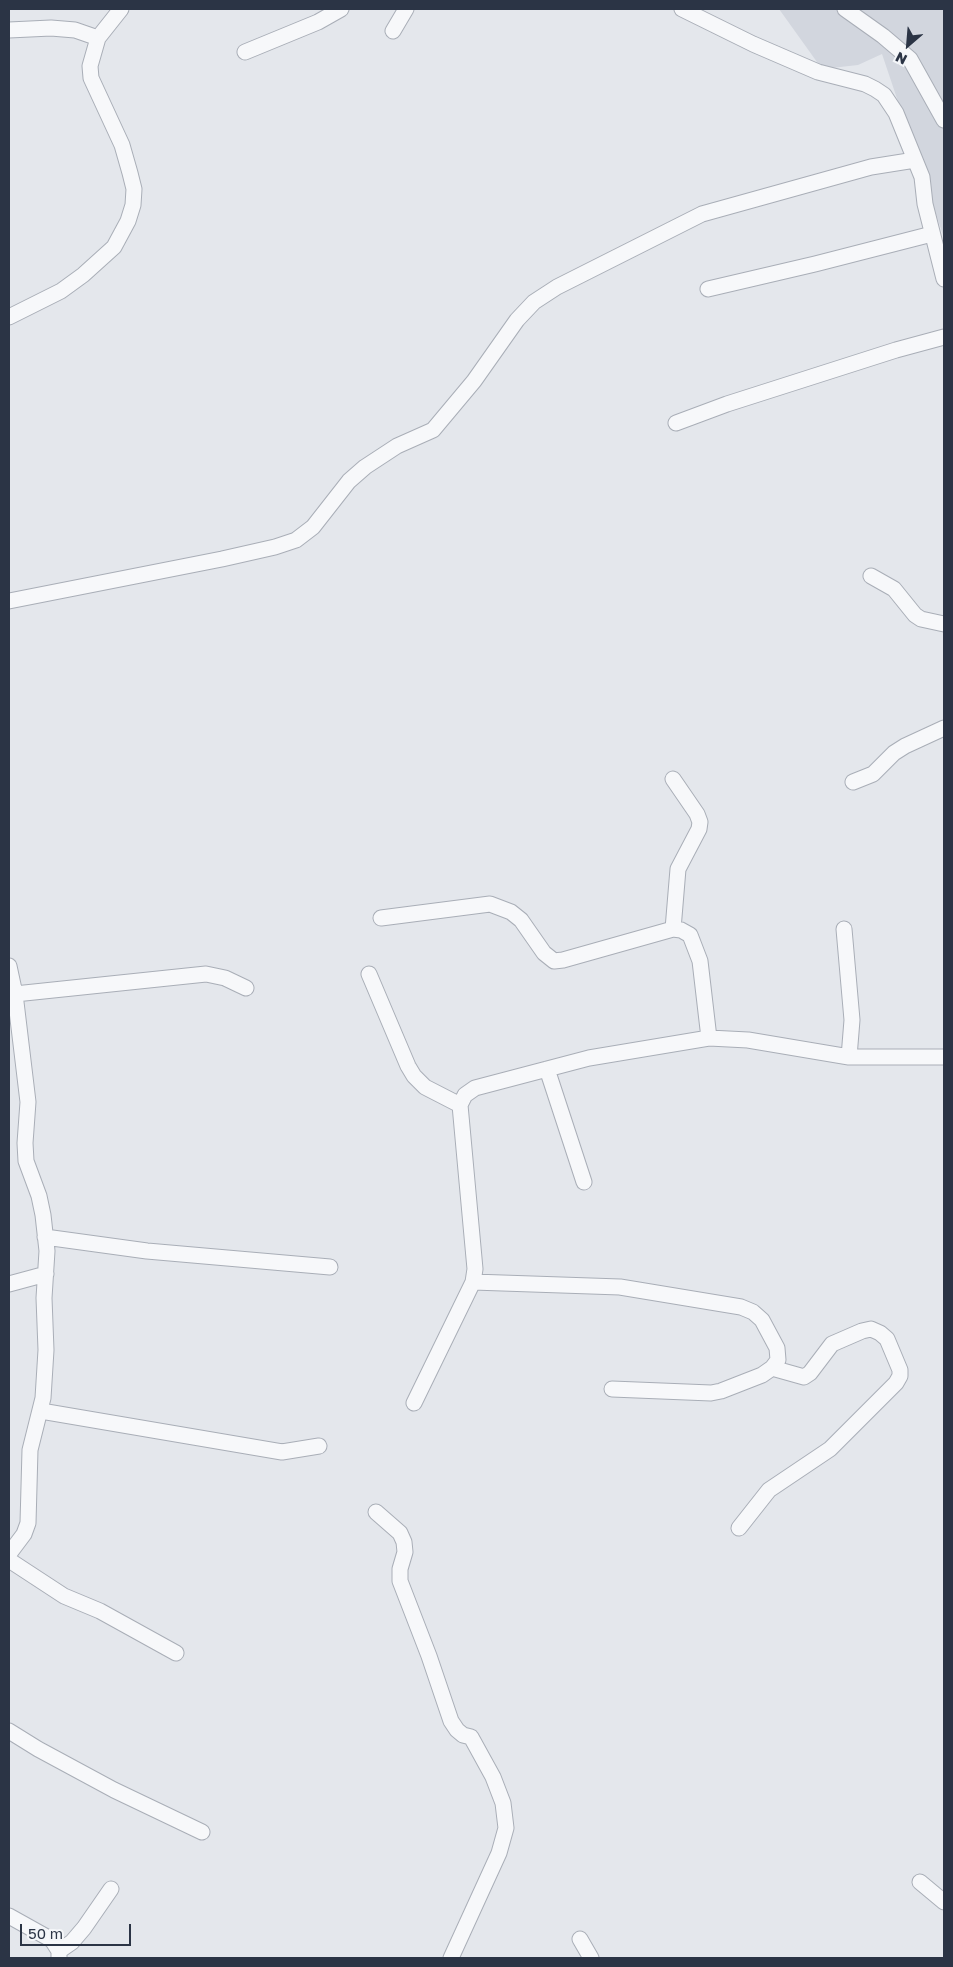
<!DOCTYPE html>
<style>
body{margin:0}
#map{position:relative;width:953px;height:1967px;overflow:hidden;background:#e4e7ec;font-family:"Golos Text",sans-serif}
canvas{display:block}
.frame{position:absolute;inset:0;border:10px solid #2b3445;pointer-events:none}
.north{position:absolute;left:883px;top:20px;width:50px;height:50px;-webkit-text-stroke:4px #f4f6f9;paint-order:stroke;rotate:207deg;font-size:14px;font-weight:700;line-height:20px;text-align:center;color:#2b3445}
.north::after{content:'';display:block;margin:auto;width:18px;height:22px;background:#2b3445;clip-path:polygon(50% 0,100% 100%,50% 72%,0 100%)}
.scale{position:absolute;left:20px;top:1924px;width:111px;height:22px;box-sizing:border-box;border:2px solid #2b3445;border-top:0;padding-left:6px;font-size:15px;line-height:18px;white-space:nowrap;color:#2b3445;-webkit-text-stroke:4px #f4f6f9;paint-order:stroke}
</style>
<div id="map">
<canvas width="953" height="1967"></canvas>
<div class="frame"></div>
<div class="north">N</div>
<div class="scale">50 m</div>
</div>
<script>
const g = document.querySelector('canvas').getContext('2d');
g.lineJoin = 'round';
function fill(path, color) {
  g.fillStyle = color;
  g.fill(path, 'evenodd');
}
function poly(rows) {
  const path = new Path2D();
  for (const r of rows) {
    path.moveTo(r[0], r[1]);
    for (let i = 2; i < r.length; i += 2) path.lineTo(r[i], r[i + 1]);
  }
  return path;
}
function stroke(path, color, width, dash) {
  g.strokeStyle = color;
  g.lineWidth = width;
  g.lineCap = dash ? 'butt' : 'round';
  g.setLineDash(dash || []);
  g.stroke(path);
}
fill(poly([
 [779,9,944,9,944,238,882,54,858,65,822,69]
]), '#d2d6de');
const minor = poly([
 [682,9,753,44,818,72,865,84,875,89,884,95,896,113,922,177,925,204,944,279],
 [845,9,883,36,910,59,944,120],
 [9,30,51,28,75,30,98,38],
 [393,31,406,9],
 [245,52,318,22,341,9],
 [708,289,815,264,932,234],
 [9,317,61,291,83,275,114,247,128,221,133,205,134,189,130,173,122,145,91,78,90,66,98,38,121,9],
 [676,423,727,404,896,350,944,337],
 [871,576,894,589,915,615,921,619,944,624],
 [9,601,222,559,275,547,296,540,313,527,349,481,365,467,397,446,433,430,474,381,517,320,534,302,557,287,702,214,871,167,915,160],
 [853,782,873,774,894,753,905,746,944,728],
 [381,918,490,904,511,912,521,920,544,953,554,961,563,960,673,929,681,930,690,935,700,961,709,1038],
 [673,929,678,869,699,829,700,822,697,814,673,779],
 [844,929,852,1020,849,1057],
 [9,966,15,994,28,1102,25,1143,26,1161,39,1196,43,1215,47,1251,44,1298,46,1350,43,1398,30,1450,28,1523,24,1534,9,1554],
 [369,974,408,1066,414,1076,425,1087,460,1105],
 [15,994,206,974,225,978,246,988],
 [547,1069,584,1182],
 [45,1237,147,1251,330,1267],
 [473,1282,620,1287,741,1307,753,1312,762,1320,777,1348,778,1360,772,1368,762,1375,721,1391,711,1393,612,1389],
 [9,1284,46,1274],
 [414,1403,473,1282,475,1269,460,1105,465,1095,475,1088,589,1058,709,1038,748,1040,849,1057,944,1057],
 [41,1411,282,1452,319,1446],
 [376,1512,400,1533,404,1542,405,1552,400,1569,400,1581,429,1656,451,1721,457,1730,463,1735,471,1737,493,1777,503,1803,506,1828,499,1853,451,1958],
 [739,1528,769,1490,830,1449,896,1383,900,1376,900,1370,887,1339,880,1333,871,1329,862,1331,832,1344,810,1373,804,1377,772,1368],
 [9,1560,64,1596,100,1611,176,1653],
 [9,1731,38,1749,114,1790,202,1832],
 [920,1882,944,1902],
 [9,1916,52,1940,59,1951,59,1958],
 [580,1939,591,1958],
 [59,1951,72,1942,84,1928,111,1889]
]);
stroke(minor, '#a9aeb7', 17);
stroke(minor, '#f7f8fa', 15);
</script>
